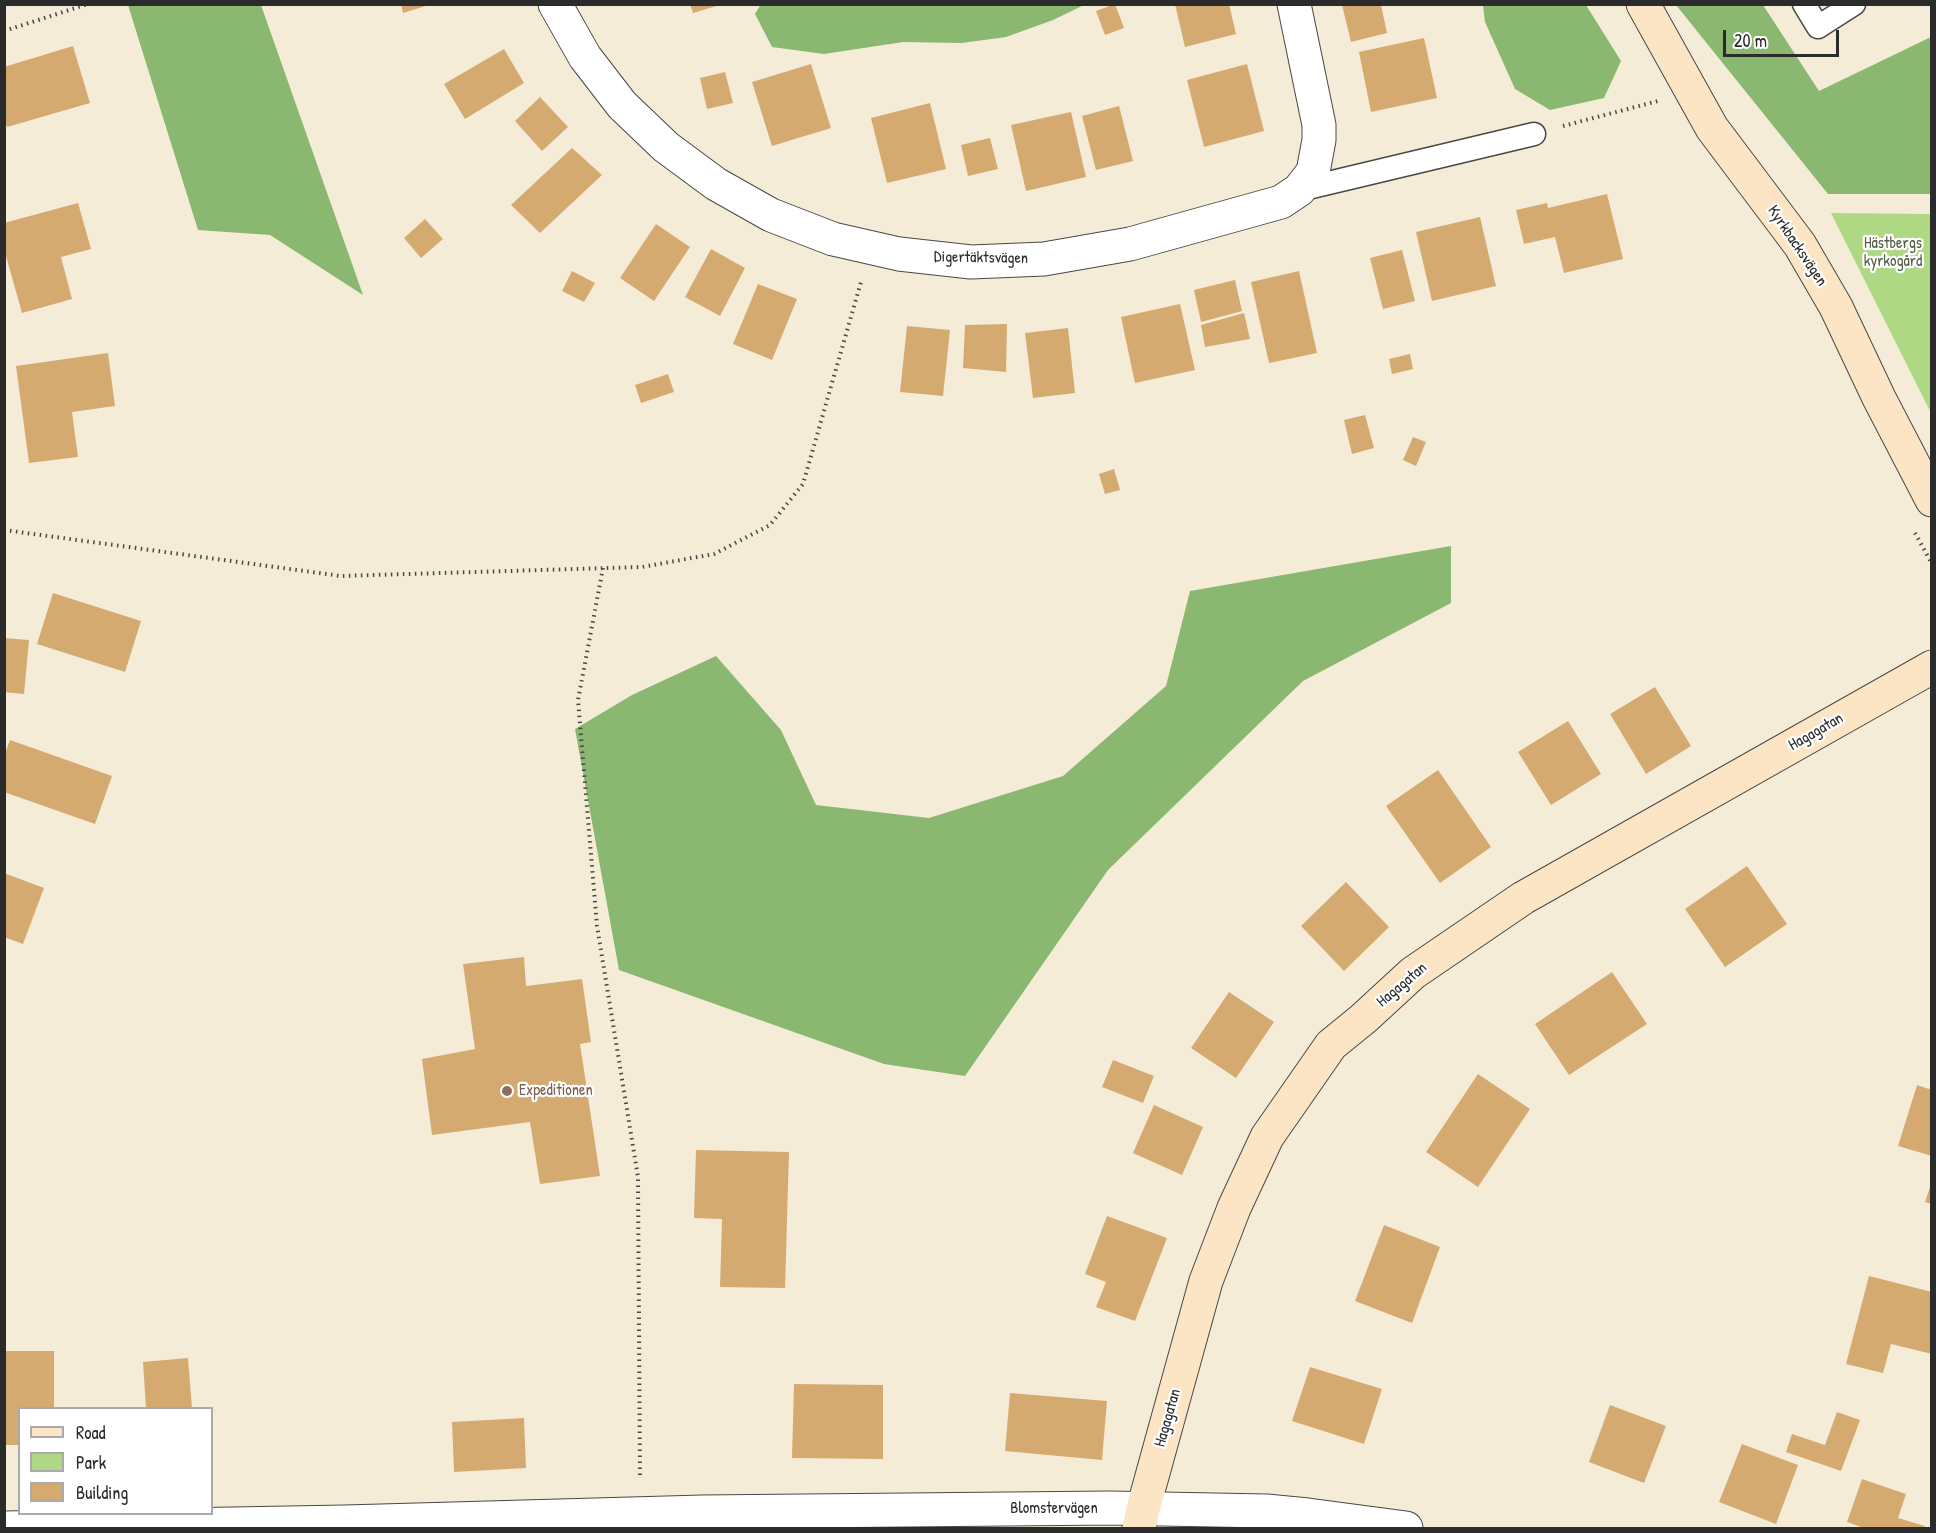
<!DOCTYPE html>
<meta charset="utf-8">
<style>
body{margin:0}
#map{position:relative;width:1936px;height:1533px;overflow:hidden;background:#f5ecd8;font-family:"Patrick Hand",sans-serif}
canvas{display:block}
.frame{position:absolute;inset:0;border:6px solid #2b2b2b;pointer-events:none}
.legend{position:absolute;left:18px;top:1407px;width:195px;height:108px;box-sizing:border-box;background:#fff;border:2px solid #aaa;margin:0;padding:8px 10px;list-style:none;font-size:18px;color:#2b2b2b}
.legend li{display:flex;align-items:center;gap:12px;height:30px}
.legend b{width:30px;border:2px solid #aaa}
.scale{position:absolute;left:1723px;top:30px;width:116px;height:27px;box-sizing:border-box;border:3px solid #2b2b2b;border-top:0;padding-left:8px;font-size:18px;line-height:21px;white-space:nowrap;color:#2b2b2b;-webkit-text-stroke:4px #fff;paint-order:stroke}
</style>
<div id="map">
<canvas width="1936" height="1533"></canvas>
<div class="frame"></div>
<ul class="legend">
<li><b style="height:8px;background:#fce5c4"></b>Road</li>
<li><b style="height:16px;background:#aed883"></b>Park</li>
<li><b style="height:16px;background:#d5aa71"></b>Building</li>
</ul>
<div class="scale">20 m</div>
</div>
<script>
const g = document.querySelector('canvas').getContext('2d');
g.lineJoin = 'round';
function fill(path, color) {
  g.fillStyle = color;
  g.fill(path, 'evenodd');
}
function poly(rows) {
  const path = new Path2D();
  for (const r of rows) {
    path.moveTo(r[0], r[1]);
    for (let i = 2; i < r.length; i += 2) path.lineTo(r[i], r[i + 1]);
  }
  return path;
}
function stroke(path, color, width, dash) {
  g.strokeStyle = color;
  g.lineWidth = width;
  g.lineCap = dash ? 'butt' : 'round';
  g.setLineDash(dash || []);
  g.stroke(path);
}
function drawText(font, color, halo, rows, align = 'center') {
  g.font = font + ' "Patrick Hand",sans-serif';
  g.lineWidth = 4.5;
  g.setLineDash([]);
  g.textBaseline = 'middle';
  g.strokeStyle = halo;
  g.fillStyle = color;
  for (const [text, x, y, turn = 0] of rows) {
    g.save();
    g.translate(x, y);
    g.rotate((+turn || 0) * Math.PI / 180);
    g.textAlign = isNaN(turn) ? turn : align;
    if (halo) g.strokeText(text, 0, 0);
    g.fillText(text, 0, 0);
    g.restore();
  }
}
fill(poly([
 [1831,213,1931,214,1931,413]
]), '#aed883');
fill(poly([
 [761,4,1084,4,1084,5,1053,20,1006,37,962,43,903,42,824,54,772,47,755,14],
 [128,5,261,5,363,295,270,235,198,230],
 [1483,5,1586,5,1621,61,1604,98,1550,110,1515,89,1485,22],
 [1676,5,1763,5,1819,91,1931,37,1931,194,1828,194],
 [1451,546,1451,603,1303,681,1108,870,965,1076,884,1064,619,970,575,729,632,695,716,656,781,730,816,805,929,818,1063,776,1166,686,1190,591]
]), '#8ab871');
fill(poly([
 [401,4,428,4,429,5,403,13],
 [690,4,720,4,720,5,693,13],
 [1115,4,1124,28,1105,35,1096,11],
 [1175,4,1229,4,1236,34,1185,47],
 [1342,5,1381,5,1387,33,1351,42],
 [1424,38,1437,98,1371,112,1359,52],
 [73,46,90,103,7,127,4,119,4,67],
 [504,49,524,83,465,119,444,84],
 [811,64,831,128,772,146,752,82],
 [1247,64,1264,131,1204,147,1187,80],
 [725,72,733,103,707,109,700,78],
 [540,97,568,127,542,151,515,121],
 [930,103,946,169,887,183,871,118],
 [1119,106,1133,161,1096,170,1082,116],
 [1071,112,1086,177,1026,191,1011,125],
 [990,138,998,169,968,176,961,145],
 [572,148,602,175,540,233,511,205],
 [1607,194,1623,259,1564,273,1555,237,1524,244,1516,210,1547,203,1548,208],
 [78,203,91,249,61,257,72,299,22,313,4,249,4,223],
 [1480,217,1496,286,1432,301,1416,232],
 [425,219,443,239,421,258,404,238],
 [656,224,690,247,654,301,620,278],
 [711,249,745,268,720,316,685,297],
 [1402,250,1415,301,1383,309,1370,258],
 [572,271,595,283,584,302,562,291],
 [1299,271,1317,353,1269,363,1251,282],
 [1235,280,1242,311,1201,322,1194,290],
 [758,284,797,299,772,360,733,344],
 [1180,304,1195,370,1135,383,1121,317],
 [1244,313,1250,339,1205,347,1201,325],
 [1007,324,1006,372,963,368,965,325],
 [907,326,950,330,943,396,900,392],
 [1068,328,1075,393,1033,398,1025,333],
 [108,353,115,406,72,412,78,457,29,463,16,366],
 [1410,354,1413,369,1392,374,1389,359],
 [668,374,674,392,641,403,635,385],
 [1365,415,1374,448,1352,454,1344,420],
 [1413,437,1426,442,1416,466,1403,460],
 [1114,469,1120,490,1105,494,1099,474],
 [53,593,141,621,125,672,37,644],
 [4,638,29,640,24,694,4,692],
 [1655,687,1691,746,1646,774,1610,714],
 [1568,721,1601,774,1551,805,1518,752],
 [10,740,112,776,95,824,4,792,4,756],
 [1438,770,1491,847,1440,883,1386,806],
 [1747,866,1787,924,1725,967,1685,909],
 [4,873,44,888,23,944,4,937],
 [1346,882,1389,927,1344,971,1301,926],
 [524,957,526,986,582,979,591,1042,580,1044,600,1176,540,1184,530,1122,432,1135,422,1059,475,1049,463,964],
 [1612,972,1647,1024,1569,1075,1535,1024],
 [1229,992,1274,1022,1236,1078,1191,1048],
 [1113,1060,1154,1076,1143,1103,1102,1087],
 [1478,1074,1530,1109,1478,1187,1426,1152],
 [1917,1085,1932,1090,1932,1156,1898,1146],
 [1154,1105,1203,1127,1182,1175,1133,1153],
 [696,1150,789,1152,785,1288,720,1287,722,1219,694,1218],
 [1931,1184,1932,1184,1932,1204,1925,1202],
 [1107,1216,1167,1238,1135,1321,1096,1307,1106,1282,1085,1274],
 [1384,1225,1440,1247,1412,1323,1355,1301],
 [1869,1276,1932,1292,1932,1354,1891,1344,1883,1373,1846,1364],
 [4,1351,54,1351,54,1408,20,1408,20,1445,4,1445],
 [188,1358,192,1408,146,1408,143,1362],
 [1310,1367,1382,1389,1364,1444,1292,1421],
 [794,1384,883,1385,883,1459,792,1458],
 [1010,1393,1107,1401,1102,1460,1005,1451],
 [1610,1405,1666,1426,1644,1483,1589,1462],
 [1837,1412,1860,1420,1841,1471,1786,1452,1792,1434,1825,1445],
 [524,1418,526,1468,454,1472,452,1422],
 [1742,1444,1798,1465,1776,1524,1719,1502],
 [1862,1479,1906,1494,1898,1518,1925,1526,1924,1528,1864,1528,1847,1522]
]), '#d5aa71');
const lane = poly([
 [1804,4,1818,27,1854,4],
 [1299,190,1534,134]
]);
const street = poly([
 [555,4,585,57,622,105,666,147,716,184,771,215,833,239,899,254,971,262,1044,259,1130,244,1281,202,1299,190,1313,172,1319,140,1319,125,1294,4],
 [4,1528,345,1522,702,1512,1110,1508,1266,1511,1308,1515,1406,1528]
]);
const secondary = poly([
 [1643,4,1712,128,1800,245,1836,307,1879,398,1932,500],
 [1139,1528,1143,1509,1206,1281,1234,1208,1267,1137,1331,1045,1363,1019,1413,973,1523,898,1932,667]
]);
stroke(lane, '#494845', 25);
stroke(street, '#494845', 35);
stroke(secondary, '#494845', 35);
stroke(poly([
 [4,31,88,4],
 [1563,126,1658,101],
 [4,530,341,576,642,567,714,554,770,525,803,484,861,282],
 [1915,533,1932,564],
 [603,568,578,700,597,926,638,1177,640,1477]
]), '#494845', 4, [1.5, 4.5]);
stroke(lane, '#fff', 22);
stroke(street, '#fff', 33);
stroke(secondary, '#fce5c4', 33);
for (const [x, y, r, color] of [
 [507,1091,6,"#8d6e63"]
]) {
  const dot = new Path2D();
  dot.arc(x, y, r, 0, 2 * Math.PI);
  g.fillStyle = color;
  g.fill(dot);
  stroke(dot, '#fff', 2);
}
drawText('16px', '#525f45', '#fff', [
 ["Hästbergs",1893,244],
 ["kyrkogård",1893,262]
]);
drawText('16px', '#2b2b2b', '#fff', [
 ["Kyrkbacksvägen",1797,246,56],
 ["Digertäktsvägen",981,258,1],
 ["Hagagatan",1816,732,-30],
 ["Hagagatan",1402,985,-40],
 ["Hagagatan",1168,1418,-74],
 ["Blomstervägen",1054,1509]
]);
drawText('16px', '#785e54', '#fff', [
 ["Expeditionen",519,1091]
], 'left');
</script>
